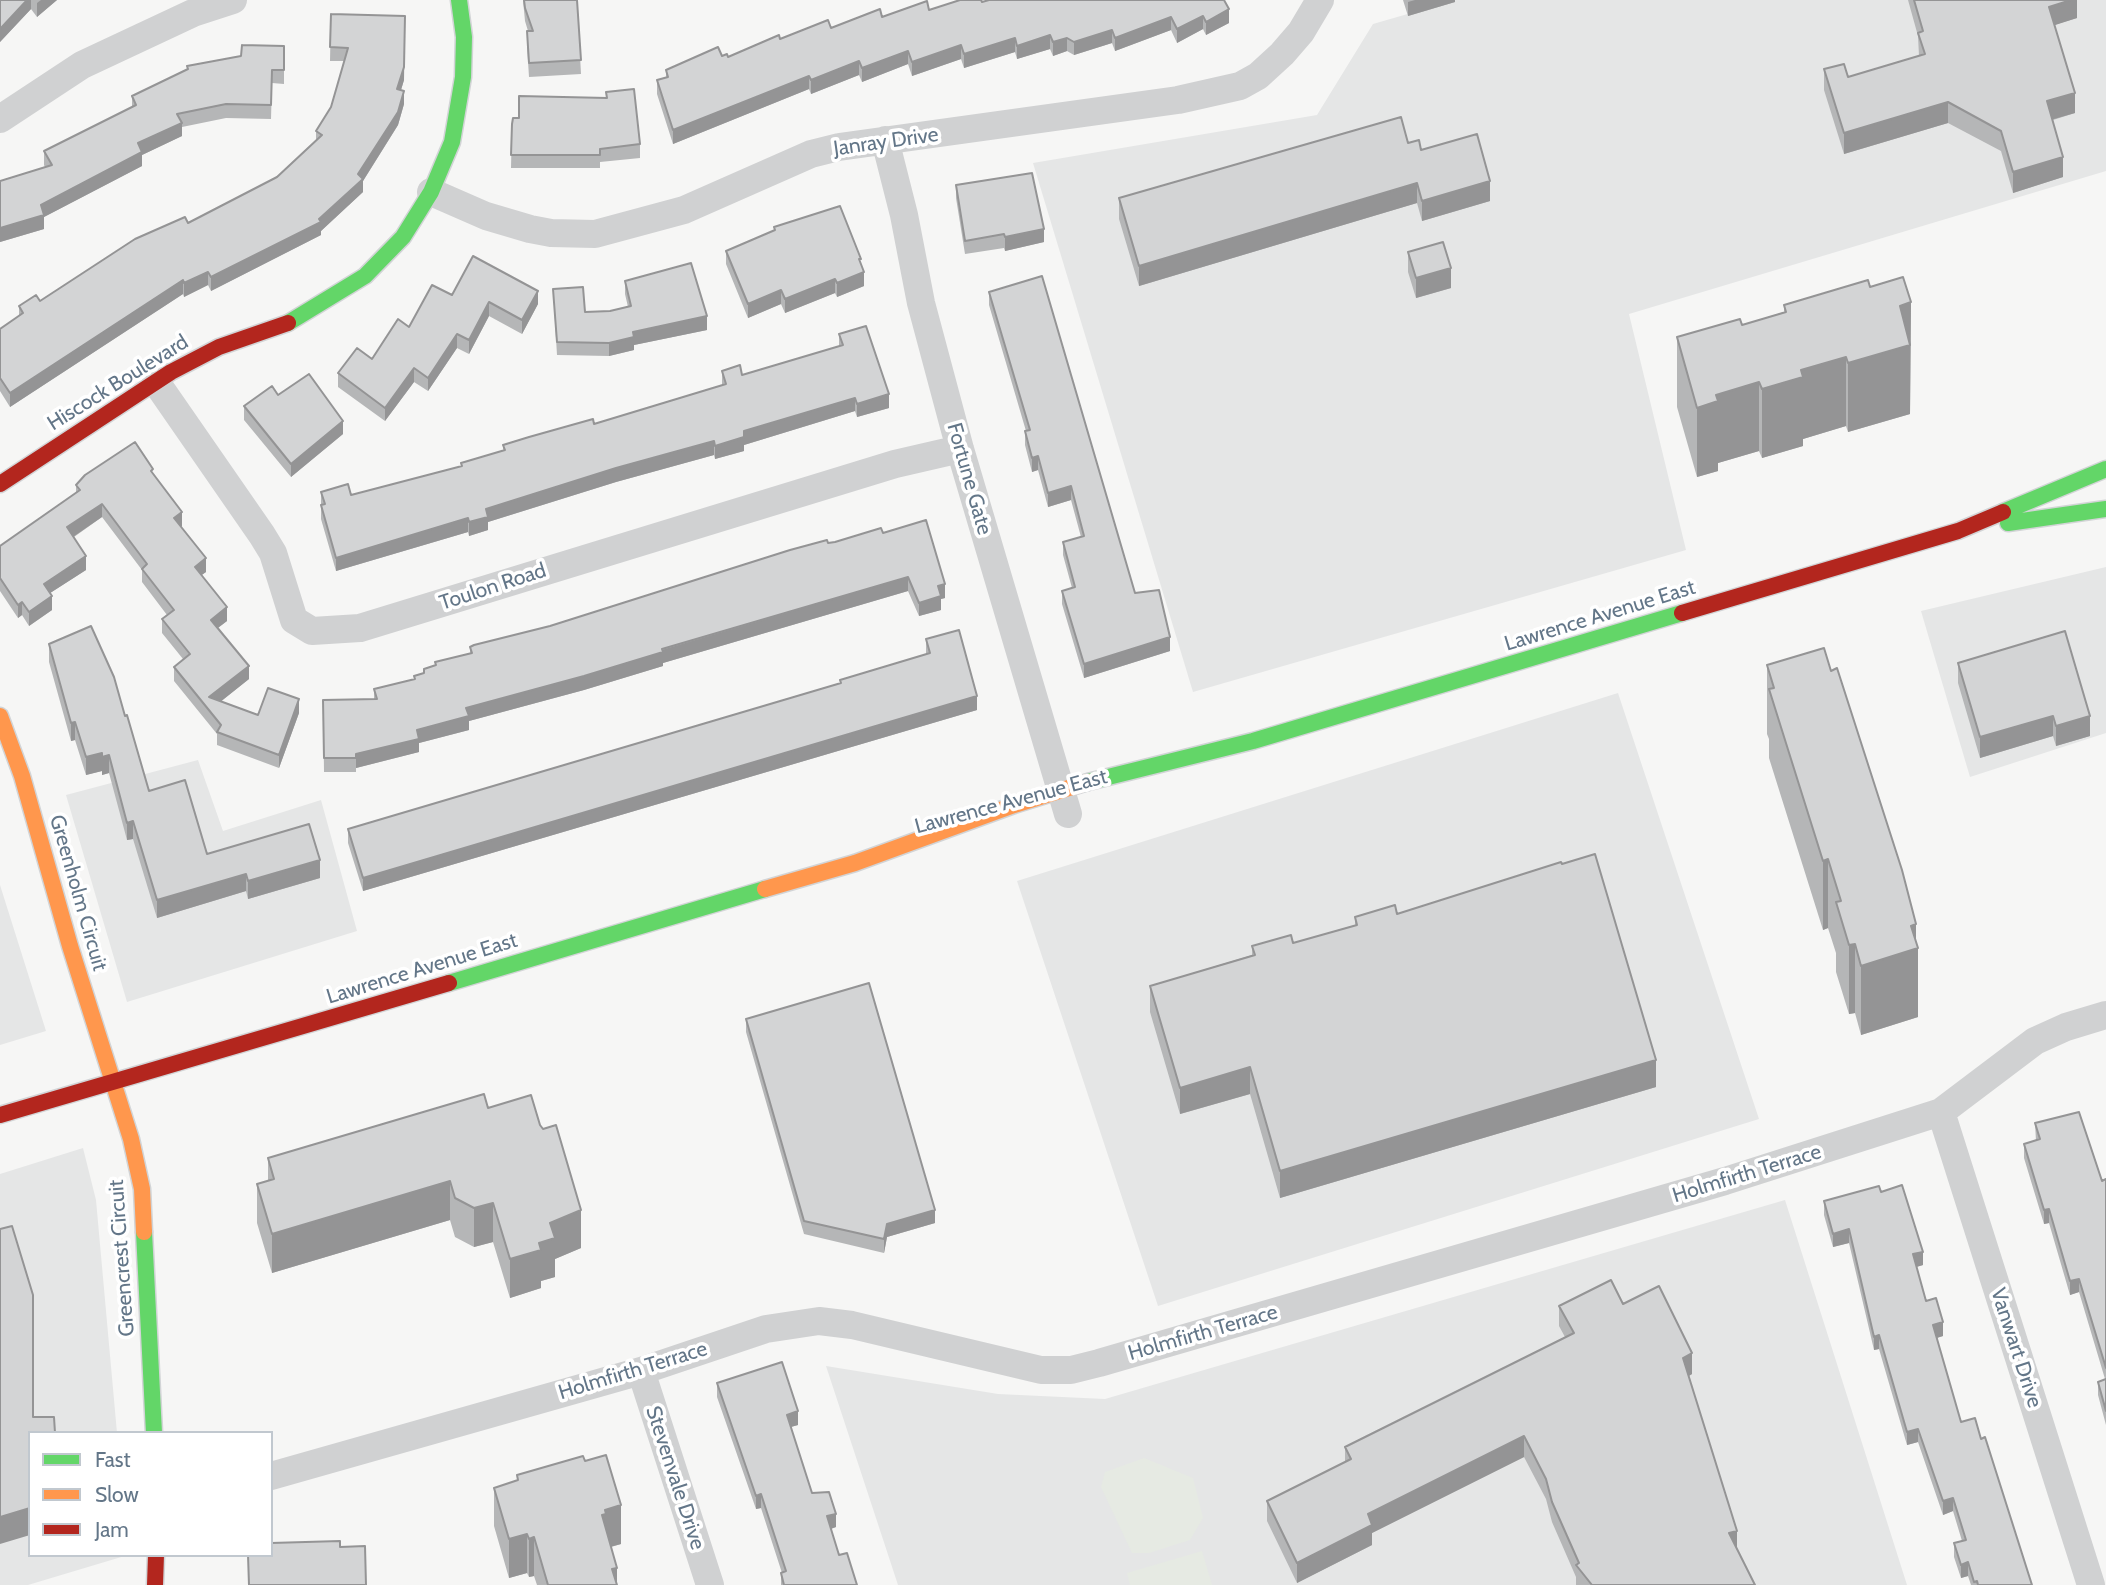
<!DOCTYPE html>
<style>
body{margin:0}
#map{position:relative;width:2106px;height:1585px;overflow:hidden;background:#f6f6f5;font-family:Cabin,sans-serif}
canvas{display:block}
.legend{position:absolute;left:28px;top:1431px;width:245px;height:126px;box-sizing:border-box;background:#fff;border:2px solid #c1c8cf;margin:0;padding:9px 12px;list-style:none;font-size:21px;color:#637688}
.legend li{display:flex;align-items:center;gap:14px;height:35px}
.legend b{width:35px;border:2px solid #c1c8cf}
</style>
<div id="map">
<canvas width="2106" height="1585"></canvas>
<ul class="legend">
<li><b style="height:9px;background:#63d668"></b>Fast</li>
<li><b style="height:9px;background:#ff974d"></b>Slow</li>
<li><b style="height:9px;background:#b3261e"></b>Jam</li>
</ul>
</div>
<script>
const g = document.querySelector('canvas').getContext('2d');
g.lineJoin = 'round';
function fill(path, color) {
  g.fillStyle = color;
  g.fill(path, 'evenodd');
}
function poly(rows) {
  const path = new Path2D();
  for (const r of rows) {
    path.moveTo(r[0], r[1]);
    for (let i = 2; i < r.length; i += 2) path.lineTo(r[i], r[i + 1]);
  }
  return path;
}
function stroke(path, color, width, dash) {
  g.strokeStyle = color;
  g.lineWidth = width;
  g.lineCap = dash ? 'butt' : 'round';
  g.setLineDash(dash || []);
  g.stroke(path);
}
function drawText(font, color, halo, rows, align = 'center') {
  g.font = font + ' Cabin,sans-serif';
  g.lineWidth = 7;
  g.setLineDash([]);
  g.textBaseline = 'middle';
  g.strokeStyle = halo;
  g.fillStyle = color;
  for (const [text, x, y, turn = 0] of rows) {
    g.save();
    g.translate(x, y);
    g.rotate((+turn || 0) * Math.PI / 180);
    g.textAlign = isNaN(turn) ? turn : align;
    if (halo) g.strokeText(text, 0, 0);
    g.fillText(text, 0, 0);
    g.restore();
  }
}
fill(poly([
 [1456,0,2106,0,2106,171,1629,314,1686,550,1193,692,1033,163,1317,115,1373,24],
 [2106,567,2106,733,1970,777,1921,611],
 [1618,693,1759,1119,1158,1306,1017,881],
 [198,760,223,831,321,800,357,931,127,1002,66,795],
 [0,885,46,1031,0,1045],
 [83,1148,96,1200,117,1433,30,1433,30,1555,128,1555,28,1585,0,1585,0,1174],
 [1785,1200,1907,1585,898,1585,826,1366,998,1394,1105,1399]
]), '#e5e6e6');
fill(poly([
 [1144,1458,1193,1478,1203,1518,1190,1540,1149,1553,1132,1553,1101,1487,1105,1472],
 [1202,1551,1212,1585,1130,1585,1127,1573]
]), '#e6eae3');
const fast = poly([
 [288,323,365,276,403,237,431,192,452,142,463,77,464,37,459,0],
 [2003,512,2106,469],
 [2008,523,2106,509],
 [1088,782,1253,741,1682,613],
 [449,983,765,889],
 [144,1232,154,1433]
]);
const slow = poly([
 [0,716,22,776,70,946,131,1139,142,1189,144,1232],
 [765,889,855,863,1014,805,1088,782]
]);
const jam = poly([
 [0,484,171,372,219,347,288,323],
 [1682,613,1958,531,2003,512],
 [0,1115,449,983],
 [155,1585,156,1555]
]);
stroke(fast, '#d2d4d6', 19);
stroke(slow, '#d2d4d6', 19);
stroke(jam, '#d2d4d6', 19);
stroke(poly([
 [0,119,82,65,193,13,233,0],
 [885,140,904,215,921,303,960,449,1068,814],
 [431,192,486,216,530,229,551,233,595,234,684,210,811,154,839,147,1178,100,1240,86,1258,76,1282,54,1301,32,1320,0],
 [156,382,262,535,273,553,294,620,312,631,360,628,895,464,960,449],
 [1941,1112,2091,1585],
 [641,1371,710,1585],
 [271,1476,641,1371,766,1329,819,1321,852,1325,1041,1370,1071,1370,1099,1363,1725,1181,1941,1112,2035,1041,2066,1027,2106,1015]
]), '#d0d1d2', 28);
stroke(fast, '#63d668', 16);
stroke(slow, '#ff974d', 16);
stroke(jam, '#b3261e', 16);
fill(poly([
 [0,0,57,0,37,17,31,9,0,42],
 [523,0,577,0,581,74,529,77,527,45,527,31,528,31,525,21],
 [1224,0,1229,23,1206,35,1203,29,1177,43,1171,30,1115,51,1112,43,1074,55,1067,51,1053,56,1050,49,1017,59,1015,52,964,68,961,59,912,76,908,64,862,82,859,75,811,94,809,89,673,144,657,94,657,80,666,77,666,70,722,56,728,57,780,39,882,17,982,2],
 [1403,0,1455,0,1455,2,1408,16],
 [1908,0,2077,0,2077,18,2054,25,2075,113,2053,120,2063,177,2013,193,2001,151,1948,123,1844,154,1824,90,1824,69,1848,77,1919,56,1918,36],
 [331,14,404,80,401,90,404,104,398,125,363,181,363,192,321,231,321,235,211,291,208,285,184,297,183,294,10,407,0,391,0,329,19,316,19,306,40,301,277,177,316,140,316,131,331,107,344,61,330,61],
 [284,46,284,84,272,83,271,119,226,118,182,127,182,136,142,155,142,166,44,217,44,229,0,242,0,181,45,167,44,165,44,151,132,107,132,96,187,70,187,66,241,56],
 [606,92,640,144,640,158,600,162,600,168,511,168,512,124,519,118,606,98],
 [1408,143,1421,150,1490,201,1422,221,1417,203,1139,286,1119,219,1119,198],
 [956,185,1044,242,1005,251,1004,248,965,254,956,198],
 [774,227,861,265,864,286,837,297,835,293,785,313,781,304,748,318,726,264,726,251,774,231],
 [1408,252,1451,288,1416,298,1408,272],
 [625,281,707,330,634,345,634,350,609,356,557,355,553,289,585,312,610,311,628,307,625,294],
 [1870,287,1911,302,1910,414,1848,432,1846,426,1803,439,1803,446,1762,458,1759,451,1718,463,1718,471,1697,477,1677,407,1677,337,1742,325,1784,312,1784,305],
 [989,292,1135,593,1170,651,1084,678,1062,604,1062,591,1072,588,1063,555,1063,542,1081,537,1071,500,1048,507,1038,470,1032,472,1025,445,1025,431,1026,431,989,305],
 [452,295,538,304,522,334,489,316,469,354,457,348,428,391,414,382,385,421,338,387,338,373,372,359,409,327],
 [839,334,889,408,857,417,855,411,744,445,744,451,715,459,714,455,616,482,488,522,488,530,469,536,468,532,336,571,321,519,321,492,351,495,461,466,461,463,503,451,503,445,594,424,722,385,722,371,742,375,839,346],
 [278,395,343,434,291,477,244,420,244,406],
 [153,474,206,572,201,575,227,621,218,628,249,679,221,701,258,715,299,713,279,768,217,745,217,734,174,681,174,667,183,659,162,633,162,619,167,615,142,582,142,570,102,517,74,537,86,570,50,593,52,610,29,626,22,615,18,618,0,591,0,546,76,493,76,485],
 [883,533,945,598,941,599,941,610,919,616,908,591,663,663,663,666,584,690,469,721,469,730,419,743,419,752,356,768,356,772,324,772,323,700,374,699,374,689,414,679,414,676,424,673,424,669,435,666,435,662,470,654,470,647,550,626,828,543],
 [926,639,977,710,363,891,348,843,348,829,840,683,840,680,926,654],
 [49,644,125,716,149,791,207,854,320,878,248,899,246,891,157,918,133,839,127,840,109,773,102,775,102,771,86,775,75,740,71,741,49,662],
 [1958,663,2090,736,2056,746,2053,736,1980,758,1958,683],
 [1767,665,1916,943,1918,1017,1861,1035,1855,1013,1849,1014,1836,972,1836,953,1828,928,1823,930,1769,758,1769,739,1767,734],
 [1397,914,1656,1087,1280,1198,1250,1094,1180,1114,1150,1012,1150,986,1252,955,1252,946,1293,943,1355,925,1355,917],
 [746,1019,935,1223,887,1237,884,1253,804,1234,746,1032],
 [488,1108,540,1125,581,1248,555,1259,555,1277,541,1281,541,1288,510,1298,493,1242,474,1247,455,1237,450,1220,272,1273,257,1223,257,1184,268,1181,268,1158],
 [2035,1123,2102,1181,2106,1179,2106,1425,2098,1395,2098,1382,2105,1379,2079,1292,2070,1295,2049,1223,2044,1224,2024,1158,2024,1144,2036,1141],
 [1881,1192,1923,1265,1916,1267,1926,1301,1943,1336,1937,1338,1961,1422,1981,1439,2032,1585,1971,1585,1968,1576,1961,1578,1954,1557,1954,1543,1962,1541,1953,1511,1943,1515,1918,1442,1907,1445,1879,1349,1874,1350,1849,1243,1833,1247,1824,1215,1824,1201],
 [1623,1304,1692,1374,1689,1376,1737,1549,1755,1585,1576,1585,1576,1577,1552,1522,1546,1499,1524,1457,1372,1533,1372,1545,1297,1583,1267,1521,1267,1501,1345,1463,1345,1447,1565,1337,1559,1326,1559,1306],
 [717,1383,798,1425,791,1427,812,1493,836,1527,831,1529,839,1555,857,1585,781,1585,781,1573,782,1573,761,1508,756,1509,717,1397],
 [517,1475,621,1544,611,1547,617,1585,537,1585,534,1576,529,1577,527,1573,509,1578,494,1526,494,1488,517,1481]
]), '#b5b6b7');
fill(poly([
 [27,0,31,0,31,9,0,42,0,29],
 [41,0,57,0,37,17,37,3],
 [1415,0,1455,0,1455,2,1408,16,1408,2],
 [2071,0,2077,0,2077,18,2049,27,2049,7],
 [1229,9,1229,23,1206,35,1206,22],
 [405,16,404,80,397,103,397,89],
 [1203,16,1203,29,1177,43,1177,29],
 [1171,17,1171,30,1115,51,1115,38],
 [1112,30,1112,43,1074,55,1074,42],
 [1050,35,1050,49,1017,59,1017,46],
 [1015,38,1015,52,964,68,964,54],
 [1067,38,1067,51,1053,56,1053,42],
 [961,45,961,59,912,76,912,62],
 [908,51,908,64,862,82,862,68],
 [859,61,859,75,811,94,811,80],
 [809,76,809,89,673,144,673,130],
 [404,91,404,104,398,125,363,181,363,192,321,231,321,235,211,291,211,277,319,219,358,174],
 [2075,93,2075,113,2047,121,2047,101],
 [1948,102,1948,123,1844,154,1844,133],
 [182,123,182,136,142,155,142,166,44,217,44,229,0,242,0,228,41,205,138,143],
 [2063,157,2063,177,2013,193,2013,172],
 [1490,181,1490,201,1422,221,1422,201],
 [1417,183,1417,203,1139,286,1139,266],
 [1044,229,1044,242,1005,251,1005,237],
 [1451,268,1451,288,1416,298,1416,278],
 [208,272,208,285,184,297,184,283],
 [864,272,864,286,837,297,837,283],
 [835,279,835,293,785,313,785,299],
 [183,280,183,294,10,407,10,393],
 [781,290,781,304,748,318,748,304],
 [538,291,538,304,522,334,522,320],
 [489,302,489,316,469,354,469,340],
 [1911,302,1910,414,1848,432,1848,363,1900,306],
 [707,316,707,330,634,345,634,350,609,356,609,343,633,332],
 [457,334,457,348,428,391,428,378],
 [1846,357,1846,426,1803,439,1803,446,1762,458,1762,389,1801,370],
 [414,368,414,382,385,421,385,408],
 [1759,382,1759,451,1718,463,1718,471,1697,477,1697,408,1716,395],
 [889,394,889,408,857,417,857,404],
 [855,398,855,411,744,445,744,451,715,459,715,446,744,431],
 [343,421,343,434,291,477,291,464],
 [714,441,714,455,616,482,488,522,488,530,469,536,469,522,486,509,616,468],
 [1038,456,1038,470,1032,472,1032,458],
 [1071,486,1071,500,1048,507,1048,493],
 [102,504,102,517,67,541,67,527],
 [182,512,182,526,174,531,174,518],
 [468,518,468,532,336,571,336,558],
 [86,556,86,570,44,597,44,584],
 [206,558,206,572,195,580,195,567],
 [908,577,908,591,663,663,663,666,584,690,469,721,469,730,419,743,419,752,356,768,356,754,417,730,466,708],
 [945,584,945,598,941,599,941,610,919,616,919,603,938,586],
 [52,596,52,610,29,626,29,612],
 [22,602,22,615,18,618,18,605],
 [227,607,227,621,211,633,211,620],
 [1170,637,1170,651,1084,678,1084,664],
 [249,666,249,679,209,711,209,697],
 [977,696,977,710,363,891,363,878],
 [299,699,299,713,279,768,279,755],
 [2053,716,2053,736,1980,758,1980,737],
 [2090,716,2090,736,2056,746,2056,726],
 [75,722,75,740,71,741,71,723],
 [102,753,109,755,109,773,102,775,102,771,86,775,86,757],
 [133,821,133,839,127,840,127,823],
 [1828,859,1828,928,1823,930,1823,861],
 [320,860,320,878,248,899,248,881],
 [246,874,246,891,157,918,157,900],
 [1916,924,1916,949,1918,948,1918,1017,1861,1035,1861,966,1911,926],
 [1855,944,1855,1013,1849,1014,1849,945],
 [1656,1060,1656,1087,1280,1198,1280,1171],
 [1250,1067,1250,1094,1180,1114,1180,1088],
 [450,1181,450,1220,272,1273,272,1234],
 [493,1203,493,1242,474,1247,474,1208],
 [2049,1209,2049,1223,2044,1224,2044,1210],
 [581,1210,581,1248,555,1259,555,1277,541,1281,541,1288,510,1298,510,1259,539,1243,550,1223],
 [935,1210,935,1223,887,1237,884,1253,884,1239,887,1224],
 [1849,1229,1849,1243,1833,1247,1833,1234],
 [1923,1252,1923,1265,1913,1268,1913,1254],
 [2079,1279,2079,1292,2070,1295,2070,1281],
 [1943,1322,1943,1336,1933,1339,1933,1325],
 [1879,1335,1879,1349,1874,1350,1874,1337],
 [1692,1353,1692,1374,1683,1379,1683,1358],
 [798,1411,798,1425,787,1428,787,1415],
 [1918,1429,1918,1442,1907,1445,1907,1432],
 [1524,1436,1524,1457,1372,1533,1372,1545,1297,1583,1297,1563,1368,1514],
 [761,1494,761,1508,756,1509,756,1496],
 [1953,1498,1953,1511,1943,1515,1943,1501],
 [621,1505,621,1544,606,1548,602,1515,605,1510],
 [30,1508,30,1535,0,1544,0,1566,0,1517],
 [836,1514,836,1527,827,1530,827,1516],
 [1737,1531,1737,1551,1729,1533],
 [527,1534,527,1573,509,1578,509,1539],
 [534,1537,534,1576,529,1577,529,1539],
 [1968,1562,1968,1576,1961,1578,1961,1565],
 [617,1568,617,1585,612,1569]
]), '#949495');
const building = poly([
 [0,0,27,0,0,29,0,0],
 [524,0,577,0,581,60,529,63,527,31,533,31,525,8,524,0],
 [960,0,981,0,982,2,989,0,1224,0,1229,9,1206,22,1203,16,1177,29,1171,17,1115,38,1112,30,1074,42,1067,38,1053,42,1050,35,1017,46,1015,38,964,54,961,45,912,62,908,51,862,68,859,61,811,80,809,76,673,130,657,80,668,77,666,70,718,47,722,56,727,54,728,57,779,35,780,39,828,20,831,28,880,9,882,17,927,1,929,10,960,0],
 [1914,0,2071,0,2049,7,2075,93,2047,101,2063,157,2013,172,2001,131,1948,102,1844,133,1824,69,1844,64,1848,77,1925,54,1918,33,1923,31,1914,0],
 [331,14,405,16,404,67,397,89,404,91,398,112,358,174,363,179,319,219,321,222,211,277,208,272,184,283,183,280,10,393,0,378,0,329,23,313,19,306,36,295,40,301,135,239,185,217,188,223,277,177,322,135,316,131,331,107,348,48,330,47,331,14],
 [242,45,284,46,284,70,272,70,271,105,226,104,177,114,182,123,138,143,142,152,41,205,44,215,0,228,0,181,52,165,44,151,136,105,132,96,188,69,187,66,241,56,242,45],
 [634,89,640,144,600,149,600,155,511,155,512,124,513,118,519,118,519,96,607,98,606,92,634,89],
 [1401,117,1408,143,1419,140,1421,150,1477,134,1490,181,1422,201,1417,183,1139,266,1119,198,1401,117],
 [1032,173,1044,229,1005,237,1004,234,965,241,956,185,1032,173],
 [840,206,861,259,859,259,864,272,837,283,835,279,785,299,781,290,748,304,726,251,775,230,774,227,840,206],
 [1443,242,1451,268,1416,278,1408,252,1443,242],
 [473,256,538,291,522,320,489,302,469,340,457,334,428,378,414,368,385,408,338,373,357,348,372,359,398,319,409,327,432,285,452,295,473,256],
 [691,263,707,316,633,332,634,337,609,343,557,342,553,289,583,287,585,312,610,311,631,306,625,281,691,263],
 [1042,276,1135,593,1159,590,1170,637,1084,664,1062,591,1075,587,1063,542,1084,536,1071,486,1048,493,1038,456,1032,458,1025,431,1030,430,989,292,1042,276],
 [1903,277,1911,302,1900,306,1910,345,1848,363,1846,357,1801,370,1803,377,1762,389,1759,382,1716,395,1718,401,1697,408,1677,337,1740,319,1742,325,1786,312,1784,305,1868,280,1870,287,1903,277],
 [866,326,889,394,857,404,855,398,744,431,744,437,715,446,714,441,616,468,486,509,488,517,469,522,468,518,336,558,321,505,325,504,321,492,348,484,351,495,462,466,461,463,505,450,503,445,529,437,593,419,594,424,726,384,722,371,740,365,742,375,843,345,839,334,866,326],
 [309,374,343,421,291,464,244,406,272,386,278,395,309,374],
 [135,442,153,469,151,471,182,512,174,518,206,558,195,567,227,607,211,620,249,666,209,697,258,715,268,688,299,699,279,755,217,732,221,725,174,667,190,654,162,619,174,610,142,569,147,564,102,504,67,527,86,556,44,584,52,596,29,612,22,602,18,605,0,578,0,546,80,490,76,485,85,475,135,442],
 [926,520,945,584,938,586,941,596,919,603,908,577,662,649,663,652,584,676,466,708,469,716,417,730,419,739,356,754,356,758,324,758,323,700,377,699,374,689,415,679,414,676,424,673,424,669,436,665,435,662,472,653,470,647,474,645,550,626,790,550,827,540,828,543,835,542,881,528,883,533,926,520],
 [91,626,114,677,125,716,127,715,149,791,185,780,207,854,309,824,320,860,248,881,246,874,157,900,133,821,127,823,109,755,102,757,102,753,86,757,75,722,71,723,49,644,91,626],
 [959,630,977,696,363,878,348,829,841,683,840,680,930,653,926,639,959,630],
 [2065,631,2090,716,2056,726,2053,716,1980,737,1958,663,2065,631],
 [1824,648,1831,671,1837,668,1902,870,1916,924,1911,926,1918,948,1861,966,1855,944,1849,945,1836,902,1841,901,1828,859,1823,861,1769,689,1774,688,1767,665,1824,648],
 [1595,854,1656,1060,1280,1171,1250,1067,1180,1088,1150,986,1255,955,1252,946,1291,935,1293,943,1357,925,1355,917,1395,905,1397,914,1561,862,1562,864,1595,854],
 [869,983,935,1210,887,1224,884,1239,804,1221,746,1019,869,983],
 [484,1094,488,1108,531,1095,540,1125,543,1129,556,1125,581,1210,550,1223,555,1238,539,1243,541,1250,510,1259,493,1203,474,1208,455,1198,450,1181,272,1234,257,1184,274,1179,268,1158,484,1094],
 [2079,1112,2102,1181,2106,1179,2106,1368,2079,1279,2070,1281,2049,1209,2044,1210,2024,1144,2040,1139,2035,1123,2079,1112],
 [1902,1185,1923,1252,1913,1254,1926,1301,1936,1298,1943,1322,1933,1325,1961,1422,1975,1418,1981,1439,1985,1437,2032,1585,1978,1585,1977,1581,1974,1582,1968,1562,1961,1565,1954,1543,1966,1540,1953,1498,1943,1501,1918,1429,1907,1432,1879,1335,1874,1337,1849,1229,1833,1234,1824,1201,1879,1186,1881,1192,1902,1185],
 [12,1226,33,1295,33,1417,54,1417,55,1433,30,1433,30,1508,0,1517,0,1229,12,1226],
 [1611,1280,1623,1304,1659,1286,1692,1353,1683,1358,1737,1531,1729,1533,1755,1585,1592,1585,1576,1565,1579,1563,1552,1502,1546,1479,1524,1436,1368,1514,1372,1525,1297,1563,1267,1501,1351,1459,1345,1447,1574,1333,1559,1306,1611,1280],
 [782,1362,798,1411,787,1415,812,1493,829,1492,836,1514,827,1516,839,1555,847,1553,857,1585,784,1585,781,1573,786,1571,761,1494,756,1496,717,1383,782,1362],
 [2106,1379,2106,1411,2098,1382,2106,1379],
 [606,1455,621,1505,605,1510,606,1514,602,1515,617,1568,612,1569,617,1585,548,1585,534,1537,529,1539,527,1534,509,1539,494,1488,518,1480,517,1475,583,1456,585,1461,606,1455],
 [340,1541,340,1547,365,1546,366,1585,249,1585,248,1555,271,1555,271,1543,340,1541]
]);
fill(building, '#d3d4d5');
stroke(building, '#949495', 2);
drawText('21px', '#637688', '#fff', [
 ["Janray Drive",886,142,-8],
 ["Hiscock Boulevard",118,383,-32],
 ["Fortune Gate",969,479,74],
 ["Toulon Road",493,587,-18],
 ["Lawrence Avenue East",1600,616,-17],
 ["Lawrence Avenue East",1011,802,-15],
 ["Greenholm Circuit",78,893,74],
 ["Lawrence Avenue East",422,969,-17],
 ["Holmfirth Terrace",1747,1174,-17],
 ["Greencrest Circuit",122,1258,-94],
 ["Holmfirth Terrace",1203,1333,-16],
 ["Vanwart Drive",2016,1348,72],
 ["Holmfirth Terrace",633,1371,-17],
 ["Stevenvale Drive",675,1478,72]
]);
</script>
